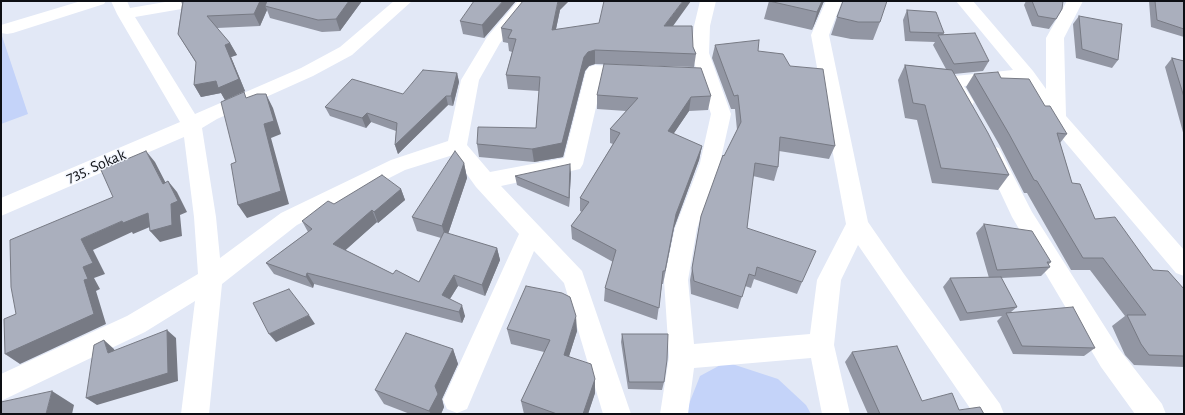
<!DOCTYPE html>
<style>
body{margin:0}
#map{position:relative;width:1185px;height:415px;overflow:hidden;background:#e2e8f6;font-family:"Alegreya Sans",sans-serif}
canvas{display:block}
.frame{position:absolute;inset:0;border:2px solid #0d0f14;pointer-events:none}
</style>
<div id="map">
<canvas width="1185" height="415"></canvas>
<div class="frame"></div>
</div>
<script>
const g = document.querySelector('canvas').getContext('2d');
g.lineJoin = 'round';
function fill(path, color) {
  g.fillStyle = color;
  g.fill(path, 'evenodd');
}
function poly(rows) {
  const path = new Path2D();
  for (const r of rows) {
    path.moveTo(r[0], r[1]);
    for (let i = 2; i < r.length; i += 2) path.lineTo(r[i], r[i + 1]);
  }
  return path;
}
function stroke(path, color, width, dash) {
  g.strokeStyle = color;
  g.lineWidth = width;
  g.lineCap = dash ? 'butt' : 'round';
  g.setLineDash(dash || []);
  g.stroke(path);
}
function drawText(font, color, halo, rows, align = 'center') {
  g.font = font + ' "Alegreya Sans",sans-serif';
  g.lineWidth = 3;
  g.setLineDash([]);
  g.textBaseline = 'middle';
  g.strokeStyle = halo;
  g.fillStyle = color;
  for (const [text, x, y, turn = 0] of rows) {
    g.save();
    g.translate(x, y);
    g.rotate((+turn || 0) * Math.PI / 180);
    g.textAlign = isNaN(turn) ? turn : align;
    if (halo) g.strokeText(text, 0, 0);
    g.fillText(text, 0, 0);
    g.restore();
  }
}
fill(poly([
 [1,33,28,114,1,124],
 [726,362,778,379,806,405,811,414,685,414,700,376]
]), '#c4d3f9');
fill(poly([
 [81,1,106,1,104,4,13,33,7,34,1,33,1,25,81,1],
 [111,1,127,1,130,8,171,1,207,1,205,4,199,6,135,17,195,114,301,68,340,47,394,1,412,1,352,55,313,76,217,119,202,128,216,217,220,258,281,213,391,160,448,141,461,80,487,37,518,1,535,1,500,43,479,80,467,145,490,172,564,158,586,71,589,67,595,65,638,68,641,72,638,76,632,78,603,77,583,164,580,169,501,186,582,271,631,414,603,414,564,283,534,251,467,409,457,413,447,409,443,400,519,234,476,187,453,155,405,170,297,225,222,284,209,414,181,414,195,301,145,332,1,401,1,374,127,316,198,274,194,217,184,137,1,216,1,198,180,122,117,14,111,1],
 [700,1,716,1,710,26,709,53,731,114,720,163,697,228,688,280,694,344,810,334,817,280,846,224,811,35,826,1,842,1,829,35,868,222,904,274,1000,404,1004,414,974,414,858,245,841,280,834,345,850,414,822,414,811,358,694,368,688,414,660,414,669,357,664,280,675,228,700,163,711,114,691,53,694,26,700,1],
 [956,1,973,1,1033,71,1046,89,1046,38,1067,1,1083,1,1064,38,1066,116,1184,250,1184,276,1176,273,1049,123,1022,81,964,86,974,102,971,107,964,108,957,107,943,81,945,77,1013,70,956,1],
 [992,146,999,148,1032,212,1119,349,1162,404,1166,414,1135,414,1101,367,1012,217,982,153,985,148,992,146]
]), '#fff');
fill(poly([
 [181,1,266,1,267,2,362,1,340,31,322,32,270,18,267,10,260,26,217,28,230,43,237,55,231,57,245,91,225,100,221,93,201,97,194,85,196,63,178,34,182,4],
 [516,1,484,38,463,34,460,21],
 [769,1,824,1,812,30,764,19],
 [1026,1,1063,1,1056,19,1049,29,1032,26,1024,5],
 [1149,1,1184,1,1184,37,1151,27],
 [560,10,556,29,673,26,693,47,696,54,694,67,595,64,589,66,585,71,563,157,534,162,479,157,477,144,536,128,539,91,508,89,506,75,512,52,509,51,508,43,503,42,501,28],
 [907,10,944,33,943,35,989,61,983,71,954,74,1009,175,998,190,932,183,917,120,905,118,898,80,905,65,946,69,933,45,935,42,905,41,903,20],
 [1079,16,1118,60,1112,68,1076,58,1073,24],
 [837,17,880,22,873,40,851,39,831,35],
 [715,45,758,51,790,66,835,146,829,159,779,151,778,167,774,181,753,176,747,228,802,282,797,294,754,279,751,288,745,286,738,309,691,294,690,280,701,216,724,156,737,130,735,109,731,109,712,58],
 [1172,58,1184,61,1184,136,1165,67],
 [457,73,459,82,453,106,448,105,398,154,395,145,396,131,371,122,366,128,330,116,325,107,403,94],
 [974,74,1001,78,1045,106,1067,134,1060,143,1072,183,1095,219,1153,270,1184,289,1184,367,1134,365,1125,355,1112,326,1125,316,1090,270,1071,270,1027,193,1024,193,1000,146,966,87],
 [597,95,711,96,708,110,689,111,673,134,702,146,699,160,674,228,663,284,662,284,657,320,604,301,605,288,613,262,572,239,571,226,582,212,580,211,580,198,613,144,610,143,610,129,626,111,597,109],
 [464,163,467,178,448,234,497,248,500,260,485,296,458,286,450,299,465,316,462,323,314,284,313,288,274,274,266,263,308,232,302,221,334,204,401,189,405,200,378,223,377,222,345,250,393,274,419,282,441,238,417,231,412,217],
 [571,173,569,207,517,185,515,176],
 [984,224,1051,262,1048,265,1050,267,1041,276,1001,278,1017,307,1011,312,1095,348,1084,356,1013,354,997,321,1002,316,960,321,943,287,950,278,989,278,976,233],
 [507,329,577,331,569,356,595,379,595,393,588,414,524,414,521,401,544,352,511,344],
 [622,334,664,382,662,390,628,389,621,342],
 [453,349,458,364,442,399,444,407,441,414,410,414,384,404,375,390],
 [852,352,922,401,959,410,984,414,868,414,845,362]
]), '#9296a3');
fill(poly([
 [260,1,266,1,269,6,265,6,267,10,260,26,254,14],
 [349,1,362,1,340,31,336,19],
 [503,1,516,1,484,38,482,25],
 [558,1,569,1,560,10,553,43,552,30],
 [683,1,691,1,663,40,664,26],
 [822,1,824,1,812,30,817,12],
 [230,43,237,55,231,57,245,91,225,100,221,93,201,97,194,85,216,81,225,45],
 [595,50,595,64,589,66,585,71,563,157,534,162,532,149,584,57,588,52],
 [457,73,459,82,453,106,451,96],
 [266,94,273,108,281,134,271,138,289,204,247,218,238,205],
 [446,96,448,105,398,154,395,145],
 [691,97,689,111,666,145,668,131],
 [367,113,371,122,366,128,362,118],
 [702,146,699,160,674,228,663,284,676,214],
 [146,151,155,162,172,195,163,184],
 [464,163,467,178,446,240,442,226],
 [570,164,571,173,569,207,569,198],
 [168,181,177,192,187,212,180,215,182,236,160,242,150,231],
 [401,189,405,200,378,223,374,212],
 [372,210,377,222,339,256,333,244],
 [148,213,157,224,133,234,132,232,93,250,105,274,94,278,100,289,96,291,106,324,20,364,5,354,84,280,83,267,81,239,122,221],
 [497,248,500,260,485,296,482,285],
 [307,273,314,284,313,288,306,277],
 [454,275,458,286,446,305,442,295],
 [462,305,465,316,462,323,459,312],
 [309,315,315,324,276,342,269,334],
 [576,316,577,331,565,369,564,355],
 [167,330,176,338,178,381,97,405,86,398],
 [104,340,114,349,118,361,108,353],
 [453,349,458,364,442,399,444,407,441,414,431,414,429,411,435,386],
 [595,379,595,393,588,414,583,414],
 [52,391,74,405,72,414,46,414]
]), '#777a84');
const building = poly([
 [182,1,260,1,254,14,207,16,230,43,225,45,239,79,218,88,216,81,194,85,196,62,178,34,183,2,182,1],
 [267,1,349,1,336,19,318,20,265,6,267,1],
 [474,1,503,1,482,25,460,21,474,1],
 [523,1,558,1,552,30,599,23,604,1,683,1,664,26,692,26,693,47,696,54,595,50,588,52,584,57,562,143,532,149,477,144,478,127,536,128,540,77,506,75,516,39,508,38,512,30,501,28,523,1],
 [769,1,822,1,817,12,769,1],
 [843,1,887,1,880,22,858,22,837,17,843,1],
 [1032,1,1063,1,1062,9,1056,19,1038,16,1032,1],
 [1155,1,1184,1,1184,29,1157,20,1155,1],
 [907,10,936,12,944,33,910,32,907,10],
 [1079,16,1122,24,1118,60,1082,49,1079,16],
 [975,33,989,61,954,64,938,35,975,33],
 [759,40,758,51,783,54,790,66,823,69,835,146,780,137,778,167,755,163,747,228,816,251,802,282,757,267,755,276,749,274,742,297,694,281,692,268,701,216,723,155,724,156,741,122,738,95,734,96,715,45,759,40],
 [1172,58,1184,61,1184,97,1172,58],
 [604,64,701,68,711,96,691,97,668,131,702,146,676,214,665,271,663,271,659,308,605,288,616,250,571,226,589,202,580,198,620,133,610,129,638,98,597,95,604,64],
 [905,65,952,70,988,133,1009,175,941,168,925,105,913,103,905,65],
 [423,70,457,73,451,96,446,96,395,145,397,123,367,113,362,118,325,107,352,79,403,94,423,70],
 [998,72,1001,78,1029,79,1045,106,1050,106,1067,134,1057,133,1072,183,1080,184,1095,219,1115,217,1153,270,1168,271,1184,289,1184,356,1149,355,1141,344,1127,315,1146,315,1103,258,1083,258,1037,181,1034,180,1009,134,974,74,998,72],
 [244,92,246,98,257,94,266,94,274,121,264,124,281,191,238,205,231,164,236,162,221,102,244,92],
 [146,151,163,184,168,181,178,201,171,204,172,225,150,231,148,213,123,223,122,221,81,239,93,263,83,267,88,279,84,280,94,314,5,354,4,319,16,314,11,287,10,240,113,197,101,170,146,151],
 [455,151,464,163,442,226,412,217,455,151],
 [570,164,569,198,515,176,570,164],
 [382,175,401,189,374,212,372,210,333,244,393,274,396,270,419,282,444,232,497,248,482,285,454,275,442,295,462,305,459,312,307,273,306,277,266,263,312,229,302,221,328,201,334,204,382,175],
 [984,224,1032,231,1051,262,1047,262,1050,267,997,270,984,224],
 [1001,277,1017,307,967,313,950,278,1001,277],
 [526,286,562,293,570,297,576,316,564,355,591,364,595,379,583,414,557,414,521,401,550,340,507,329,526,286],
 [289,289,309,315,269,334,253,303,289,289],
 [1073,307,1095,348,1022,346,1006,313,1073,307],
 [167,330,168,373,86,398,94,345,104,340,108,353,167,330],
 [406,333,453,349,435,386,438,394,429,411,375,390,406,333],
 [622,334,668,334,667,360,664,382,629,382,622,334],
 [897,346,922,401,952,393,959,410,980,407,984,414,880,414,852,352,897,346],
 [52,391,46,414,1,414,1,402,52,391]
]);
fill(building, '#aaafbd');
stroke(building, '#777a84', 1);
drawText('16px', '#0d0f14', '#f1f5fd', [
 ["735. Sokak",96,166,-23]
]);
</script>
